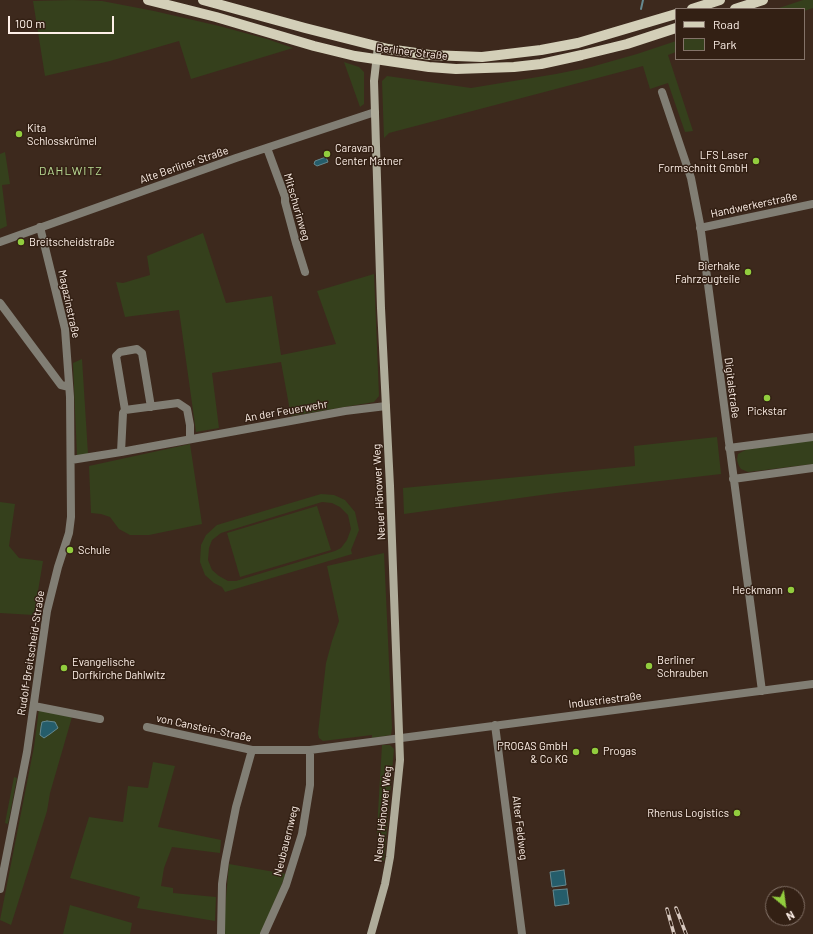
<!DOCTYPE html>
<meta charset="utf-8">
<style>
body{margin:0}
#map{position:relative;width:813px;height:934px;overflow:hidden;background:#3d291d;font-family:Barlow,sans-serif}
canvas{display:block}
.legend{position:absolute;left:675px;top:8px;width:130px;height:52px;box-sizing:border-box;background:#332014;border:1px solid #847369;margin:0;padding:5px 7px;list-style:none;font-size:12px;color:#fef0e8}
.legend li{display:flex;align-items:center;gap:8px;height:20px}
.legend b{width:20px;border:1px solid #847369}
.north{position:absolute;left:765px;top:886px;width:40px;height:40px;box-sizing:border-box;background:#332014;border:1px solid #847369;border-radius:50%;rotate:151deg;font-size:11px;font-weight:700;line-height:16px;text-align:center;color:#fef0e8}
.north::after{content:'';display:block;margin:auto;width:14px;height:18px;background:#92cd3e;clip-path:polygon(50% 0,100% 100%,50% 72%,0 100%)}
.scale{position:absolute;left:8px;top:16px;width:106px;height:18px;box-sizing:border-box;border:2px solid #fef0e8;border-top:0;padding-left:5px;font-size:12px;line-height:14px;white-space:nowrap;color:#fef0e8;-webkit-text-stroke:3px #332014;paint-order:stroke}
</style>
<div id="map">
<canvas width="813" height="934"></canvas>
<ul class="legend">
<li><b style="height:5px;background:#d3cfb8"></b>Road</li>
<li><b style="height:11px;background:#35401c"></b>Park</li>
</ul>
<div class="north">N</div>
<div class="scale">100 m</div>
</div>
<script>
const g = document.querySelector('canvas').getContext('2d');
g.lineJoin = 'round';
function fill(path, color) {
  g.fillStyle = color;
  g.fill(path, 'evenodd');
}
function poly(rows) {
  const path = new Path2D();
  for (const r of rows) {
    path.moveTo(r[0], r[1]);
    for (let i = 2; i < r.length; i += 2) path.lineTo(r[i], r[i + 1]);
  }
  return path;
}
function stroke(path, color, width, dash) {
  g.strokeStyle = color;
  g.lineWidth = width;
  g.lineCap = dash ? 'butt' : 'round';
  g.setLineDash(dash || []);
  g.stroke(path);
}
function drawText(font, color, halo, rows, align = 'center') {
  g.font = font + ' Barlow,sans-serif';
  g.lineWidth = 3;
  g.setLineDash([]);
  g.textBaseline = 'middle';
  g.strokeStyle = halo;
  g.fillStyle = color;
  for (const [text, x, y, turn = 0] of rows) {
    g.save();
    g.translate(x, y);
    g.rotate((+turn || 0) * Math.PI / 180);
    g.textAlign = isNaN(turn) ? turn : align;
    if (halo) g.strokeText(text, 0, 0);
    g.fillText(text, 0, 0);
    g.restore();
  }
}
fill(poly([
 [73,0,102,1,154,11,219,26,267,39,293,48,191,79,179,41,110,61,45,76,33,1],
 [803,0,813,0,813,8,804,11,804,9,776,9],
 [676,41,676,52,668,55,693,131,685,132,668,83,650,89,643,66,389,133,384,138,382,81,387,76,471,88,556,74,591,67,637,54],
 [344,62,359,67,364,72,364,104,360,107],
 [5,152,10,184,2,185,7,226,0,229,0,154],
 [203,233,226,303,272,296,281,355,336,344,317,291,374,274,379,396,374,402,291,416,281,362,212,373,219,428,196,432,179,310,125,317,116,282,123,283,150,275,147,256],
 [82,359,88,454,77,456,73,363],
 [717,437,721,474,556,493,404,514,403,488,635,466,634,446],
 [813,440,813,464,748,472,741,469,739,466,737,460,738,454,747,449],
 [190,444,202,524,149,535,130,535,119,529,110,517,101,514,91,513,89,466],
 [321,494,334,495,345,500,355,512,359,530,351,550,352,554,225,592,222,587,214,583,205,575,200,562,201,545,206,535,217,525],
 [322,502,332,503,340,507,348,515,351,529,347,540,341,548,335,551,236,581,228,581,219,576,212,570,208,560,209,548,212,540,221,533],
 [0,502,15,504,9,546,19,558,43,561,34,615,0,613],
 [317,506,331,550,240,577,227,533],
 [384,553,392,728,391,735,372,738,372,735,323,741,319,738,318,733,326,663,332,641,339,621,327,566],
 [38,630,33,668,31,668,35,632],
 [39,709,72,717,50,793,47,811,11,925,0,920,34,747],
 [382,745,390,745,394,749,384,861,380,861,377,829],
 [153,762,175,766,158,827,221,840,220,853,172,847,164,868,161,886,173,888,173,893,216,897,215,921,137,908,140,897,70,878,89,817,123,822,128,786,148,788],
 [14,777,17,778,8,824,5,823],
 [229,864,286,874,261,934,224,934,225,908],
 [70,905,132,923,130,934,63,934]
]), '#35401c');
const water = poly([
 [326,157,328,162,317,166,314,164,315,161,326,157],
 [47,721,55,722,58,728,50,734,44,738,40,735,41,727,42,722,47,721],
 [564,870,566,885,552,887,550,872,564,870],
 [567,889,569,904,555,906,553,890,567,889]
]);
fill(water, '#255d6b');
stroke(water, '#668990', 1);
stroke(poly([
 [641,9,643,0]
]), '#668990', 2);
stroke(poly([
 [662,92,691,178,700,224,762,691],
 [267,148,285,197,285,202,296,243,305,272],
 [700,228,813,204],
 [0,242,236,158,375,112],
 [0,303,61,385,69,387],
 [125,410,116,356,120,352,137,349,142,353,151,407],
 [729,448,813,437],
 [121,452,123,413,125,410,178,403,187,409,190,425,190,439],
 [71,460,121,452,345,411,386,406],
 [733,479,813,468],
 [34,706,100,719],
 [495,725,522,934],
 [147,727,252,750,310,750,813,684],
 [0,889,27,752,47,611,58,567,69,533,71,517,70,397,65,329,40,227],
 [221,934,222,884,225,862,236,807,252,750],
 [264,934,286,885,302,834,310,785,310,750]
]), '#817e74', 8);
stroke(poly([
 [371,934,385,884,390,857,400,760,390,486,381,308,374,81,378,46]
]), '#afac9a', 8);
stroke(poly([
 [148,0,216,17,314,46,355,56,429,67,456,69,514,67,541,64,582,55,627,44,676,28],
 [203,0,305,28,388,49,430,55,482,57,541,50,578,43,676,14],
 [692,9,720,0],
 [735,9,763,0]
]), '#d3cfb8', 10);
const rail = poly([
 [676,908,686,934],
 [667,909,674,934]
]);
stroke(rail, '#d7c8bf', 3.5);
stroke(rail, '#332014', 2, [6]);
for (const [x, y, r, color] of [
 [19,134,4,"#92cd3e"],
 [327,154,4,"#92cd3e"],
 [756,161,4,"#92cd3e"],
 [21,242,4,"#92cd3e"],
 [748,272,4,"#92cd3e"],
 [767,398,4,"#92cd3e"],
 [70,550,4,"#92cd3e"],
 [791,590,4,"#92cd3e"],
 [649,666,4,"#92cd3e"],
 [64,668,4,"#92cd3e"],
 [595,751,4,"#92cd3e"],
 [576,752,4,"#92cd3e"],
 [737,813,4,"#92cd3e"]
]) {
  const dot = new Path2D();
  dot.arc(x, y, r, 0, 2 * Math.PI);
  g.fillStyle = color;
  g.fill(dot);
  stroke(dot, '#332014', 1.5);
}
drawText('11px', '#fef0e8', '#332014', [
 ["Berliner Straße",412,52,7],
 ["Alte Berliner Straße",184,165,-19],
 ["Handwerkerstraße",754,205,-12],
 ["Mitschurinweg",297,207,74],
 ["Magazinstraße",69,304,78],
 ["Digitalstraße",732,388,83],
 ["An der Feuerwehr",286,411,-10],
 ["Neuer Hönower Weg",379,492,-93],
 ["Rudolf-Breitscheid-Straße",31,653,-81],
 ["Industriestraße",605,700,-7],
 ["von Canstein-Straße",204,728,12],
 ["Neuer Hönower Weg",383,814,-84],
 ["Alter Feldweg",520,828,83],
 ["Neubauernweg",286,841,-76]
]);
drawText('11px', '#fef0e8', '#332014', [
 ["Kita",27,128],
 ["Schlosskrümel",27,141],
 ["Caravan",335,148],
 ["Center Matner",335,161],
 ["LFS Laser",748,155,"right"],
 ["Formschnitt GmbH",748,168,"right"],
 ["Breitscheidstraße",29,242],
 ["Bierhake",740,266,"right"],
 ["Fahrzeugteile",740,279,"right"],
 ["Pickstar",767,411,"center"],
 ["Schule",78,550],
 ["Heckmann",783,590,"right"],
 ["Berliner",657,660],
 ["Schrauben",657,673],
 ["Evangelische",72,662],
 ["Dorfkirche Dahlwitz",72,675],
 ["PROGAS GmbH",568,746,"right"],
 ["& Co KG",568,759,"right"],
 ["Progas",603,751],
 ["Rhenus Logistics",729,813,"right"]
], 'left');
g.letterSpacing = '1px';
drawText('12px', '#b8da94', '#332014', [
 ["DAHLWITZ",71,171]
]);
g.letterSpacing = '0px';
</script>
